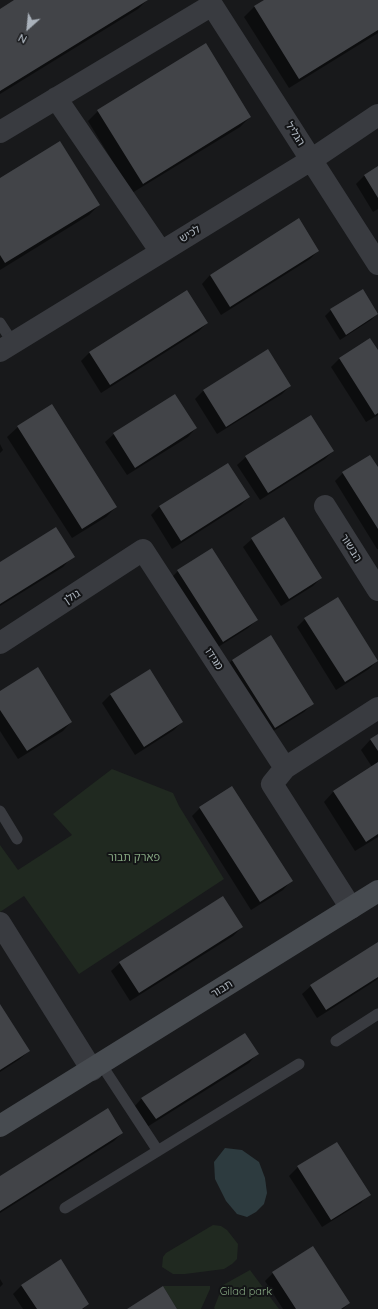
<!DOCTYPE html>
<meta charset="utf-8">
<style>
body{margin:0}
#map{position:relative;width:378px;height:1309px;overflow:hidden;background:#18191b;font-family:Quicksand,sans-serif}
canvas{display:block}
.north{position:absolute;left:8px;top:8px;width:40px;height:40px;-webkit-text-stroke:3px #131416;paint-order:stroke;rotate:207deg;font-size:11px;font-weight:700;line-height:16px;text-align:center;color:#aab2bb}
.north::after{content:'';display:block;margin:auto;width:14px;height:18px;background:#aab2bb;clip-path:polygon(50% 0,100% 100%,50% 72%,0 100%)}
</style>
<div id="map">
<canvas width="378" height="1309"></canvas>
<div class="north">N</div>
</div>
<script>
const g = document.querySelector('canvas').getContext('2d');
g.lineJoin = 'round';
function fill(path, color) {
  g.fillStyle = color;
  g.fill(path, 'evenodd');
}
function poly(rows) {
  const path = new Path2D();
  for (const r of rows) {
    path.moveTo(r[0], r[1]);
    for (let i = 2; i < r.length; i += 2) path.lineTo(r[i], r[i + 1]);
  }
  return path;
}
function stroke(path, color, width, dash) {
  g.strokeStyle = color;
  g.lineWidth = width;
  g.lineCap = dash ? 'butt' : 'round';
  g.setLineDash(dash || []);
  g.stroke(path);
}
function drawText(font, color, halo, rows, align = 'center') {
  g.font = font + ' Quicksand,"Noto Sans Hebrew",sans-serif';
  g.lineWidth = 4;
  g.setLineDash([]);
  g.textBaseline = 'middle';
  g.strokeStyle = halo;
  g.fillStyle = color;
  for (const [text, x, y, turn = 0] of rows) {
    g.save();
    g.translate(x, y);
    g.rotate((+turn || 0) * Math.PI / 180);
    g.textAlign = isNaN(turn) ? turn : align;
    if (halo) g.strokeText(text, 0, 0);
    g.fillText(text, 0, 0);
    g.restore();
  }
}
fill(poly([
 [112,769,173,793,179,806,224,879,79,974,24,896,0,912,0,845,18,870,72,835,53,814],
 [213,1225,221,1226,227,1230,238,1244,237,1259,232,1264,224,1269,185,1274,173,1274,162,1267,163,1257,166,1253],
 [250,1270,279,1309,215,1309,214,1308,223,1285],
 [163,1286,210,1286,210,1289,201,1309,177,1309]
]), '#202920');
fill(poly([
 [225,1148,242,1150,259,1162,265,1178,267,1193,264,1204,256,1212,247,1217,237,1214,226,1201,215,1179,214,1162]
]), '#2d3b3f');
fill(poly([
 [16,0,147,0,138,9,0,94,0,10],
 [266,0,378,0,378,33,289,88,244,17,254,7],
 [205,45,250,117,240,127,132,193,88,121,98,111],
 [378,167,378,209,373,212,356,184,364,176],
 [0,179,99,205,89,215,0,270],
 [318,251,310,259,221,315,202,284,210,275],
 [362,290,377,314,371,320,340,340,325,316,331,310],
 [187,291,207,323,199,331,101,393,81,361,89,353],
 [370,339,378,352,378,415,366,422,331,367,339,359],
 [267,350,290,386,282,394,217,434,195,399,203,391],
 [18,427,116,507,106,517,72,538,7,437],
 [196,428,188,437,127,475,105,442,114,434],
 [0,444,3,450,0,453],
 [333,451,325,459,260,500,237,465,246,457],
 [228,464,249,497,241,505,172,549,151,515,159,507],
 [378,468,378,549,377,549,335,481,343,473],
 [252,539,321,578,313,586,281,606,243,547],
 [73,556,63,567,0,606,0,564],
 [178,571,257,620,248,628,215,649,170,579],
 [305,619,377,661,369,669,336,690,297,627],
 [232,660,313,703,304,712,267,735,224,669],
 [149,670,182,722,174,730,135,755,102,703,110,695],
 [0,692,71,722,63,731,18,759,0,731],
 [378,735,378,837,355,851,324,802,334,791,372,767,361,750,371,739],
 [200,808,291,881,283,890,251,910,192,816],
 [242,927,233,936,130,1001,111,971,120,963],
 [378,943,378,979,317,1018,302,994,311,986],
 [0,1005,29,1051,20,1059,0,1072],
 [257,1054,249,1063,147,1127,134,1107,142,1098],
 [122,1133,114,1141,0,1213,0,1177],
 [336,1143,369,1194,361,1203,322,1227,289,1176,298,1167],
 [273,1273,349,1303,343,1309,283,1309,265,1281],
 [0,1279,3,1284,0,1287],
 [22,1285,88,1304,83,1309,23,1309,13,1294]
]), '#0007');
fill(poly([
 [14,0,148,0,0,91,0,9],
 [264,0,378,0,378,30,299,79,254,6],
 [206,43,251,117,143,184,97,110],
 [60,141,100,205,5,263,0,255,0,178],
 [378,166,378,198,364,175],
 [299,218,319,251,230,307,210,275],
 [363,289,378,314,346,335,330,309],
 [187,290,208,323,110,385,89,352],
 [370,338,378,350,378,413,375,415,339,358],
 [268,349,291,386,226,427,203,390],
 [175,394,197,428,135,468,113,433],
 [52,404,117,507,82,529,17,426],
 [311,415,334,451,268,493,245,456],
 [370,455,378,467,378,529,342,472],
 [228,463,250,497,181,541,159,506],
 [284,517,322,578,289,599,251,538],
 [56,527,75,557,0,604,0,562],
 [212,548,258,620,223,642,177,570],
 [338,597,378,661,345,682,304,618],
 [271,635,314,704,275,728,232,660],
 [38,667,72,722,27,751,0,710,0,691],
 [150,669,183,722,144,747,110,694],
 [378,734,378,751,370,739],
 [378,762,378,834,366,842,333,791],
 [232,786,293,881,260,902,199,807],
 [223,896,243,927,139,993,119,962],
 [378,942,378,977,326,1010,310,985],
 [0,1004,30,1051,0,1070],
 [245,1033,259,1054,156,1119,141,1098],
 [108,1108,123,1133,0,1211,0,1176],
 [337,1142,371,1195,331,1220,297,1166],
 [313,1246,350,1303,341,1309,296,1309,272,1272],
 [61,1259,89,1304,82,1309,37,1309,21,1285],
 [163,1286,177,1309,127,1309]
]), '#424448');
stroke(poly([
 [0,323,13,343],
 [0,811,17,839],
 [336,1041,378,1014],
 [101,1064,158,1151],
 [65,1208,299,1064]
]), '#393b40', 11);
stroke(poly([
 [56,98,161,252],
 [0,132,212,5,378,264],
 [0,351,311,160,378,115],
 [325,506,378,590],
 [0,643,143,550,285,768],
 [351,908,272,784,285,768,378,708],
 [0,923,92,1070]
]), '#393b40', 22);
stroke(poly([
 [0,1126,378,891]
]), '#474b50', 22);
drawText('11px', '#aab2bb', '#131416', [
 ["הגליל",295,134,57],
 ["לכיש",190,234,-32],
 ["הבשור",351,548,58],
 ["גולן",72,597,-33],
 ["מגידו",214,659,57],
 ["תבור",222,989,-32]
]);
drawText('11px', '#85a681', '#131416', [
 ["פארק תבור",134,858],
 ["Gilad park",246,1292]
]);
</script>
